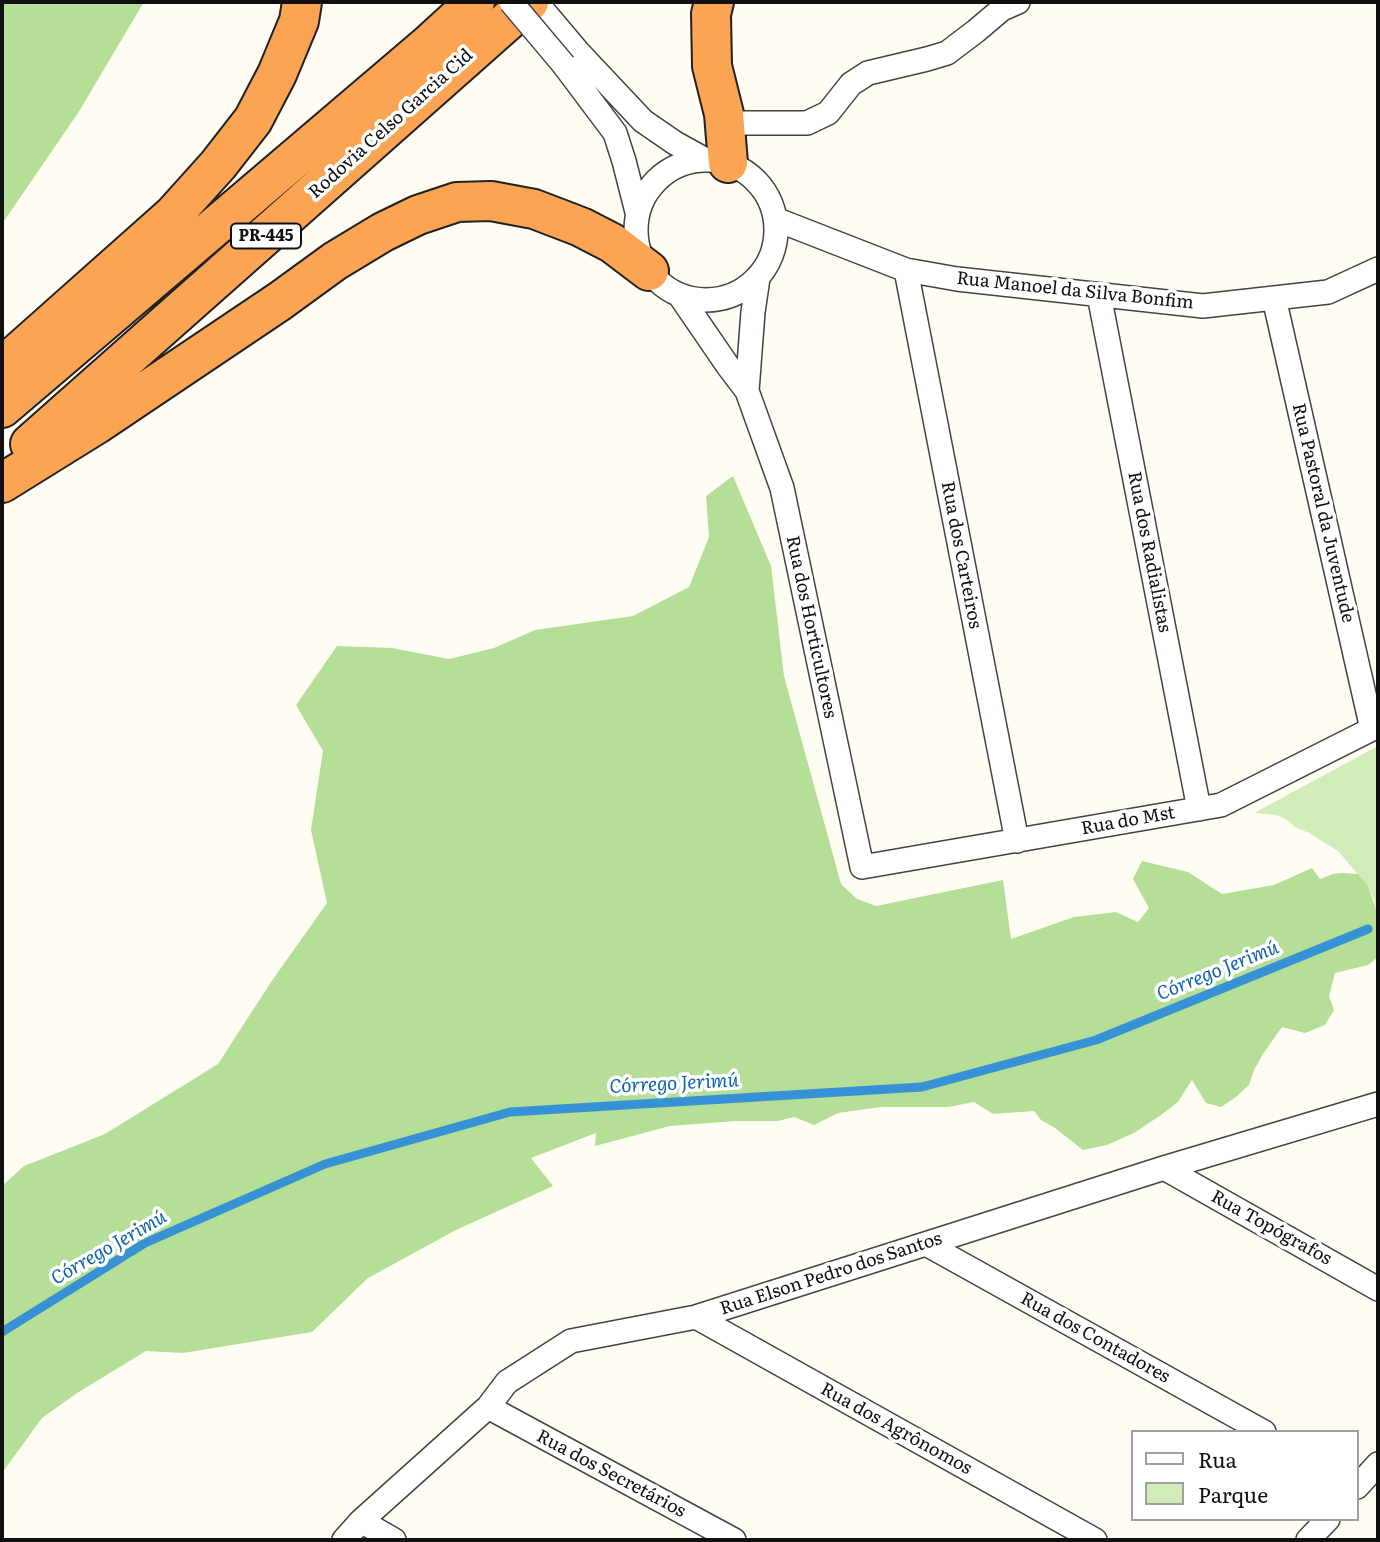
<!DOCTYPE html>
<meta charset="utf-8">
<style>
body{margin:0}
#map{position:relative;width:1380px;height:1542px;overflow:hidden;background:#fffdf3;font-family:Literata,serif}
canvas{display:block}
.frame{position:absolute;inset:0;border:4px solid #101010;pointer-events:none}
.legend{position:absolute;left:1131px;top:1430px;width:228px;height:91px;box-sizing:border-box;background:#fff;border:2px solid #9f9f9f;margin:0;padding:9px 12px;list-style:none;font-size:21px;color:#101010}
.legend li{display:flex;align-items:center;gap:14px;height:35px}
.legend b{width:35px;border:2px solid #9f9f9f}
</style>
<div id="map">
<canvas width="1380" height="1542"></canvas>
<div class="frame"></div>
<ul class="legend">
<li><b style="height:9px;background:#fff"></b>Rua</li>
<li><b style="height:19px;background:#d2ecb9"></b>Parque</li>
</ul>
</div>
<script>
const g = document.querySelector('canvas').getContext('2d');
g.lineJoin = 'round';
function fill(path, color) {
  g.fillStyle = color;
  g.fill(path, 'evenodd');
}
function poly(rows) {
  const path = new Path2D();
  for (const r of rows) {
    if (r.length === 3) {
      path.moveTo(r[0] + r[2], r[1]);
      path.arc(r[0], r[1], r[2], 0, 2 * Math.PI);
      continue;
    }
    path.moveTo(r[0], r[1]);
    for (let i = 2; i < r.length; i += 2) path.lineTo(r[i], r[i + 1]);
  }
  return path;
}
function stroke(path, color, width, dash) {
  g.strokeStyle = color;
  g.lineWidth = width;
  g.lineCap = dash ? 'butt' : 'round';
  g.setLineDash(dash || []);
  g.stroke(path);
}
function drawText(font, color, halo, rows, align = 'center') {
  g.font = font + ' Literata,serif';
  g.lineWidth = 7;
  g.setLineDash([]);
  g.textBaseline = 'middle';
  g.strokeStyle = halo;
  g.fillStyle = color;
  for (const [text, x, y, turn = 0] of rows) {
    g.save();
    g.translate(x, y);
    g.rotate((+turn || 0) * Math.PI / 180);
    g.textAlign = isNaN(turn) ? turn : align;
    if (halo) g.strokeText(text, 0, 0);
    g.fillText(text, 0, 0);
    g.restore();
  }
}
fill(poly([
 [1378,746,1378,920,1374,899,1368,886,1338,851,1309,833,1295,827,1287,820,1276,815,1254,813]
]), '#d2ecb9');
fill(poly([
 [2,2,144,2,78,113,2,224],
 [733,476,771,566,784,676,841,884,857,899,876,906,1003,880,1011,939,1074,917,1116,912,1138,922,1149,908,1133,879,1142,861,1188,872,1222,894,1274,885,1312,868,1320,879,1333,874,1342,873,1358,874,1368,886,1378,915,1378,957,1368,965,1335,973,1329,996,1334,1010,1325,1025,1305,1033,1282,1027,1263,1054,1254,1070,1249,1085,1236,1097,1221,1107,1206,1103,1192,1080,1178,1102,1161,1115,1134,1133,1107,1145,1083,1150,1055,1128,1041,1120,1034,1111,993,1114,974,1102,948,1107,881,1107,838,1113,814,1125,794,1117,778,1121,736,1121,670,1126,595,1146,596,1133,531,1158,553,1186,456,1230,368,1278,312,1332,183,1353,146,1351,77,1393,42,1418,2,1473,2,1186,24,1166,105,1134,218,1064,271,982,327,903,311,830,323,751,296,705,337,646,392,648,449,659,494,648,535,630,633,616,689,587,709,537,706,496]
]), '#b5de97');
stroke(poly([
 [2,1332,145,1243,325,1164,510,1112,922,1087,1096,1040,1368,929]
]), '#3791d5', 9);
const minor = poly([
 [536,2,579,53,643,121,675,143,704,159],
 [564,65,615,133,624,161,637,212],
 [724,123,807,123,828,113,851,84,868,73,927,59,947,53,976,31,1002,9,1018,2],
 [706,230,70],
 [775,219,906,270,957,279,1203,306,1328,292,1378,269],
 [906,270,1017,841],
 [1099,295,1199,809],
 [680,296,728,366,747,391,782,488,862,867,1221,805,1378,726],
 [1274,298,1372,729],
 [747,391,753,312,758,278],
 [1164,1168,1378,1289],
 [926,1244,1264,1432],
 [696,1317,1095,1540],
 [488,1407,734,1540],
 [1357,1487,1378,1464],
 [361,1521,394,1540],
 [344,1540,361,1521,488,1407,507,1382,571,1341,696,1317,1164,1168,1378,1104],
 [1308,1540,1328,1519]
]);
const motorway = poly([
 [714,2,711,14,712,66,724,114,728,163],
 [2,367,173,215,218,165,253,120,277,74,299,21,302,2],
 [2,408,428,45,475,2],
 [30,444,529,2],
 [2,483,97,424,280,301,335,261,383,232,418,215,457,202,491,201,534,209,581,227,612,243,649,271]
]);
stroke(minor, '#434343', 26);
stroke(motorway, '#212121', 42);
stroke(minor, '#fff', 23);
stroke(motorway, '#fba554', 38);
const minorBridge = poly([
 [511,2,564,65]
]);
stroke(minorBridge, '#434343', 26, []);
stroke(minorBridge, '#fff', 23);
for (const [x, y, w] of [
 [266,236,70]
]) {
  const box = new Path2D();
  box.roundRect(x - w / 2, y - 12.5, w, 25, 5);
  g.fillStyle = '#fff';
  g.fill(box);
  stroke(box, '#101010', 2);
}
drawText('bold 16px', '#101010', null, [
 ["PR-445",266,236]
]);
drawText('18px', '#101010', '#fff', [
 ["Rodovia Celso Garcia Cid",391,124,-42],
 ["Rua Manoel da Silva Bonfim",1075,291,6],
 ["Rua Pastoral da Juventude",1323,513,77],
 ["Rua dos Radialistas",1149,552,79],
 ["Rua dos Carteiros",961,555,79],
 ["Rua dos Horticultores",811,627,78],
 ["Rua do Mst",1128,821,-10],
 ["Rua Topógrafos",1271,1228,29],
 ["Rua Elson Pedro dos Santos",831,1274,-18],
 ["Rua dos Contadores",1095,1338,29],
 ["Rua dos Agrônomos",896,1429,29],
 ["Rua dos Secretários",611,1474,28]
]);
drawText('italic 19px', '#1163aa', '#fff', [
 ["Córrego Jerimú",1218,971,-22],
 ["Córrego Jerimú",674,1084,-3],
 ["Córrego Jerimú",109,1248,-30]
]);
</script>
